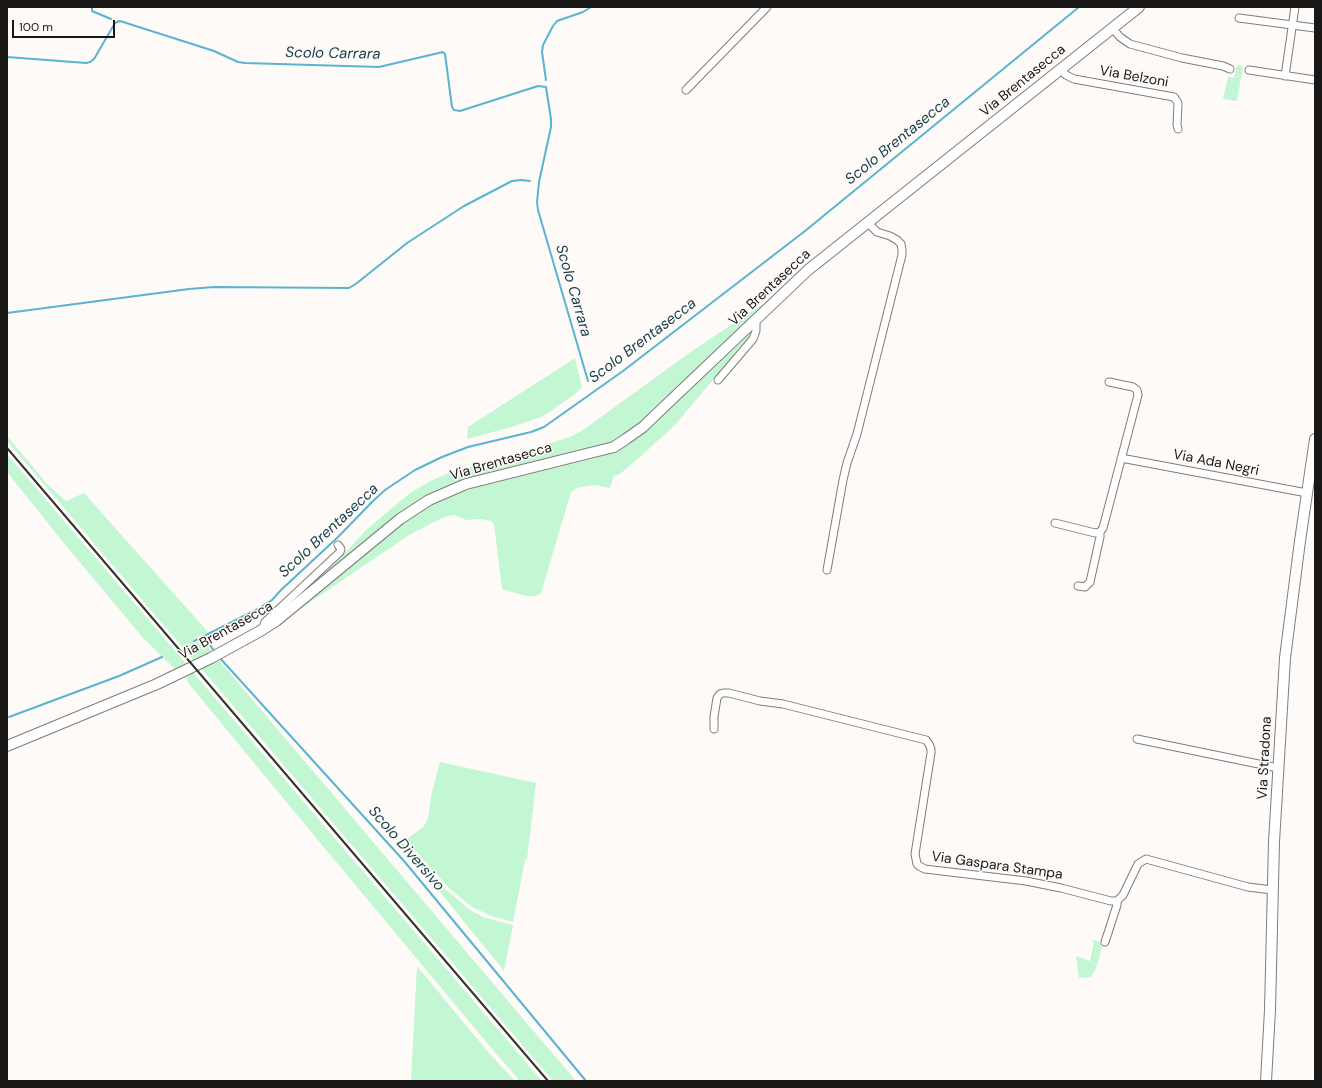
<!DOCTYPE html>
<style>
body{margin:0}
#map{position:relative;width:1322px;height:1088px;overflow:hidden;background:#fefaf7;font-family:"DM Sans",sans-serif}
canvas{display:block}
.frame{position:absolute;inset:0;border:8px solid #191817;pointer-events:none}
.scale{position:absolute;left:12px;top:20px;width:103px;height:18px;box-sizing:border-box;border:2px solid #191817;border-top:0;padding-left:5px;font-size:12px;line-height:14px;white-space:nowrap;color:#191817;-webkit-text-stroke:3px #fefaf7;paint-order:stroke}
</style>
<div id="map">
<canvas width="1322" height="1088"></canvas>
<div class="frame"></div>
<div class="scale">100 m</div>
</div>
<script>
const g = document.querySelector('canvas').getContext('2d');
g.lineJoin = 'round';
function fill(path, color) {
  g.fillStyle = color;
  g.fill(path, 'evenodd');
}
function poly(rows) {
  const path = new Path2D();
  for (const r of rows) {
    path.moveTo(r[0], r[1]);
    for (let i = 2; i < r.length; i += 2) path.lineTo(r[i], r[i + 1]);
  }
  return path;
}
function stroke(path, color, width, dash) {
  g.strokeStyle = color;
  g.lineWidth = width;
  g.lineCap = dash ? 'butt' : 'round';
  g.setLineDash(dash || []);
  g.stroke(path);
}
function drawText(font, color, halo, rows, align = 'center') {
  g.font = font + ' "DM Sans",sans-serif';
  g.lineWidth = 3;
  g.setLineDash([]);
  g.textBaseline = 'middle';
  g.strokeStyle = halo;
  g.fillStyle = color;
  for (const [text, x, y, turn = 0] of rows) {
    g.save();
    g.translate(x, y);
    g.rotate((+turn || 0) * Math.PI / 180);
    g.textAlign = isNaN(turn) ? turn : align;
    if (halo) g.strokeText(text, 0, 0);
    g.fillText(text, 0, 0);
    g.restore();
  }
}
fill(poly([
 [1237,65,1243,66,1237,101,1223,99,1228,77,1234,78],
 [771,299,638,427,614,444,577,450,463,479,444,490,282,610,344,554,366,530,410,493,430,481,453,471,487,463,570,437,583,430,692,351,725,329],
 [753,329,749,337,675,425,641,456,620,474,614,476,610,488,596,485,586,486,577,488,571,492,541,593,538,595,532,596,526,596,502,589,494,524,491,521,481,519,466,520,454,515,444,517,409,535,290,616,415,512,447,497,474,488,597,458,614,451],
 [575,358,582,387,575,394,542,417,508,428,467,439,468,427],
 [7,436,49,486,66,501,84,493,208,632,193,639,195,643,203,640,213,653,195,662,7,441],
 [7,454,188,666,177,671,144,639,67,547,7,472],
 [217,658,576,1081,553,1081,200,667],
 [192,671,542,1081,520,1081,488,1044,321,844,189,684,187,681,187,678,190,673],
 [440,762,536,783,527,859,525,860,513,922,491,916,472,907,449,888,406,840,424,826,428,818,432,792],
 [403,842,444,888,470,910,483,917,513,925,504,971,401,844],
 [1091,939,1103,943,1099,958,1096,968,1091,977,1079,978,1076,956,1090,961,1094,942],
 [417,966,489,1053,515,1081,411,1081]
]), '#c3f7d4');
stroke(poly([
 [92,7,92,11,111,19],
 [7,57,86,63,90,62,94,59,115,23,117,22,120,21,214,51,238,62,245,63,379,67,443,52,445,54,452,107,454,110,460,111,538,86,546,87,551,119,551,127,539,182,537,202,538,210,588,381],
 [546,80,542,52,543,45,553,26,557,21,583,12,591,7],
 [7,313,189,289,214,287,349,288,357,283,407,243,464,206,512,181,521,180,530,181],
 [204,637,215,652],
 [194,641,258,609,272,600,281,590,338,537,373,501,385,490,415,470,442,457,468,447,531,432,544,427,623,371,805,231,1079,7],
 [219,657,404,861,586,1081],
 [9,717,119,676,162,657]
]), '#59b4d1', 2);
const street = poly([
 [1239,18,1315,28],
 [1113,29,1120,37,1130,44,1182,58,1223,66,1230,69],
 [1060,69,1066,75,1074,79,1174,97,1178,103,1177,125,1178,129],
 [1249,70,1315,80],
 [1285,76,1295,7],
 [686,90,767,7],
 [718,380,753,339,756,331,756,319],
 [1121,458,1307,493],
 [1055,523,1095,533,1100,532,1103,528,1138,395,1137,390,1133,387,1109,382],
 [827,570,843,480,847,463,857,434,902,255,902,250,901,244,897,240,890,236,877,232,868,223],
 [1078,586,1085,587,1090,582,1100,537,1100,532],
 [262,630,265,622,340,552,341,549,338,545],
 [714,729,714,717,717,698,720,694,723,693,729,693,760,701,783,704,926,740,929,744,931,749,931,753,915,854,917,864,919,866,925,869,1026,881,1061,888,1111,901,1117,901,1123,895,1138,864,1146,859,1248,887,1272,890],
 [1137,739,1278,768],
 [1105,942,1117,905,1117,901]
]);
const secondary = poly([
 [7,746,157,684,211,658,262,630,276,621,400,519,429,500,466,484,614,447,626,439,643,427,668,403,808,270,1139,7],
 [1266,1081,1270,1010,1274,842,1285,658,1300,541,1315,439]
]);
stroke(street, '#807c79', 9);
stroke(secondary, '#807c79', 12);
stroke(street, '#fff', 7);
stroke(secondary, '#fff', 10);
stroke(poly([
 [7,448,548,1081]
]), '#343332', 2);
drawText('14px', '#191817', '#fefaf7', [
 ["Via Belzoni",1134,77,10],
 ["Via Brentasecca",1023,81,-39],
 ["Via Brentasecca",770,288,-43],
 ["Via Brentasecca",501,462,-16],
 ["Via Ada Negri",1216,463,11],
 ["Via Brentasecca",226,631,-29],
 ["Via Stradona",1265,758,-87],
 ["Via Gaspara Stampa",997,866,8]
]);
drawText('italic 15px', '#18414e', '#fefaf7', [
 ["Scolo Carrara",333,54,1],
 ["Scolo Brentasecca",898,141,-39],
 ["Scolo Carrara",573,291,74],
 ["Scolo Brentasecca",643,341,-37],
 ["Scolo Brentasecca",329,531,-43],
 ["Scolo Diversivo",406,849,49]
]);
</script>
